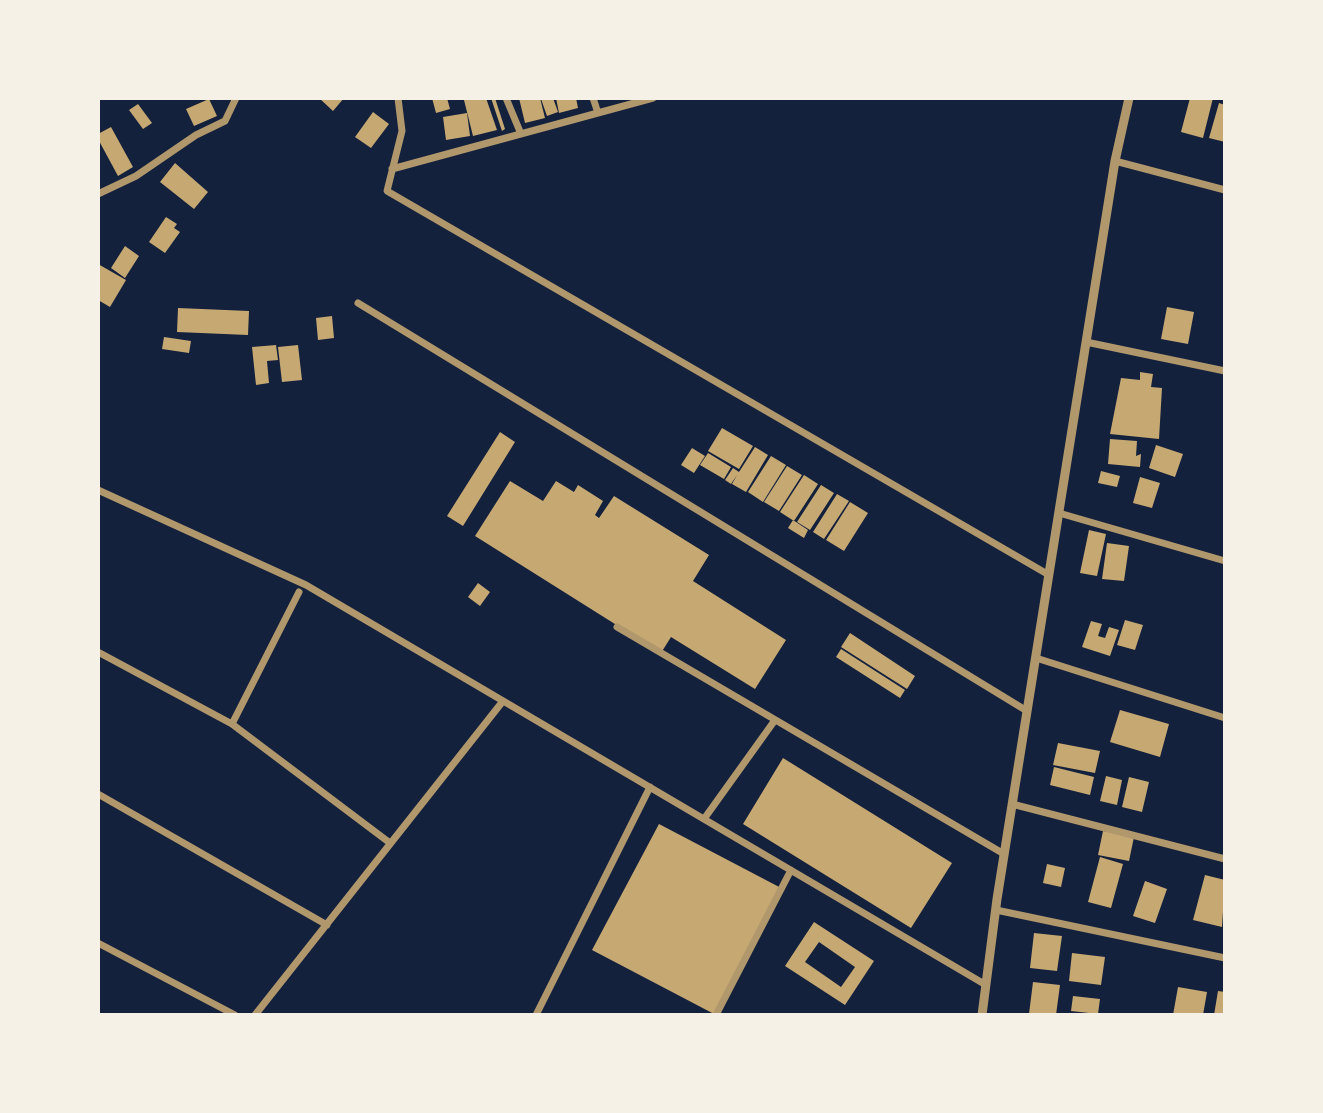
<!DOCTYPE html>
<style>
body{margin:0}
#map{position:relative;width:1323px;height:1113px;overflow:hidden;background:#14213d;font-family:Rubik,sans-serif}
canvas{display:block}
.frame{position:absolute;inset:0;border:100px solid #f6f1e7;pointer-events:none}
</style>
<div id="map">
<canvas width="1323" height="1113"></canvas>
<div class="frame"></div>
</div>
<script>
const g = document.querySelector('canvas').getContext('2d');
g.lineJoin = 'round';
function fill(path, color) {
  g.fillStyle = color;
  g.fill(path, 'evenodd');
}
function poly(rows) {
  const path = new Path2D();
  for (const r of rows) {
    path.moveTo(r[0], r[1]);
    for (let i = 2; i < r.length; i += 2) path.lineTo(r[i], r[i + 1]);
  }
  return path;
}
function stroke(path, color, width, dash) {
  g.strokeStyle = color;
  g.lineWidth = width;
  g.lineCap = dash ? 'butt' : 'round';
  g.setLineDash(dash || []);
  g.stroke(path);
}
fill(poly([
 [319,98,344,98,333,111],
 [432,98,447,98,450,109,436,113],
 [474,98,486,98,497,130,473,136,464,100],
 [491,98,495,98,505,129,502,131],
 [519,98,540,98,545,118,525,123],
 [553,98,558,112,547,116,541,99],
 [556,98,576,98,578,108,559,113],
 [1190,98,1213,98,1203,138,1181,132],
 [209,99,217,116,194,126,186,109],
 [1219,103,1225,105,1225,142,1209,138],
 [138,104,152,123,143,129,129,110],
 [373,112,389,124,371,148,355,137],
 [467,113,470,136,446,140,443,117],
 [111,127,133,167,118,176,98,139,98,134],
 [175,163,208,192,194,209,160,182],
 [166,217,177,224,174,228,180,232,165,253,149,242],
 [125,246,139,256,125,278,111,268],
 [98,264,126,280,110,307,98,300],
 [1167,307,1194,312,1188,344,1161,339],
 [178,308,249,311,248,335,177,332],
 [332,316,334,338,318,340,316,318],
 [164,337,191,341,189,353,162,349],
 [276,345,278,360,267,361,269,383,256,385,252,347],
 [298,345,302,380,282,382,278,347],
 [1140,372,1153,374,1151,387,1162,388,1159,439,1110,434,1121,378,1140,380],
 [722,428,753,446,739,469,708,451],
 [500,432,515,442,463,526,447,516],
 [1110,439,1137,441,1136,456,1141,454,1140,467,1108,464],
 [1156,445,1183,454,1175,477,1149,468],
 [755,447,768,455,746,492,732,484,737,475,731,484,725,480,733,468,739,472],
 [692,448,705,456,694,473,681,465],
 [708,453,731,467,724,479,700,465],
 [771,456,786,465,763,502,748,492],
 [787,466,802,475,779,511,764,502],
 [1101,471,1120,476,1117,487,1098,483],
 [804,475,818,484,794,521,780,512],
 [1140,477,1160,483,1152,508,1133,503],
 [510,481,543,501,556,481,574,492,578,485,603,501,595,515,599,518,614,496,709,555,693,581,786,640,755,689,671,637,661,653,475,536],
 [821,485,834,493,810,530,797,522],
 [837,494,849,501,824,539,813,532],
 [850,502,868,513,844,551,826,540],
 [793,520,808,530,804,538,788,528],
 [1089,530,1106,534,1097,576,1080,573],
 [1107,543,1129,546,1124,581,1102,579],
 [478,583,490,592,480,606,468,597],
 [1125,620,1143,625,1135,650,1117,645],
 [1091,621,1102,624,1098,636,1105,638,1109,627,1119,630,1110,656,1082,647],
 [850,633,915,676,907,689,841,647],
 [841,649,905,690,900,698,836,657],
 [1120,710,1169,724,1160,757,1110,742],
 [1058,743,1100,751,1095,773,1053,765],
 [783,758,952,863,911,928,743,824],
 [1054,767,1094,777,1090,795,1050,785],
 [1106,776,1122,780,1117,805,1100,801],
 [1129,777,1149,782,1142,812,1122,807],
 [659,824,783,889,716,1015,592,950],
 [1103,831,1134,837,1129,861,1098,855],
 [1100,857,1123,864,1111,908,1088,902],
 [1047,864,1065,868,1061,887,1043,883],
 [1205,875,1225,880,1222,927,1193,920],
 [1145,881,1167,889,1155,923,1133,916],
 [814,922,874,961,845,1005,785,966],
 [819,942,855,967,841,987,805,962],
 [1034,933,1062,936,1057,971,1030,968],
 [1072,953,1105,957,1101,985,1069,981],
 [1033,982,1060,985,1056,1015,1029,1014],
 [1178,987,1207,992,1203,1015,1173,1015],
 [1218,991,1225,992,1225,1015,1214,1015],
 [1073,996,1100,999,1098,1014,1071,1011]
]), '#c6a872');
stroke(poly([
 [398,98,402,131,387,191,1049,575],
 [506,98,521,134],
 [593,98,598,113],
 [1115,161,1225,190],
 [392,169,653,98],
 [98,194,136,176,196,135,225,121,236,98],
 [358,303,1027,711],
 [1086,342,1225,371],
 [98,490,306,585,986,985],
 [1059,513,1225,561],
 [617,627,1004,854],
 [98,652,232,724,390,843],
 [1036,658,1225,718],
 [232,724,299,592],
 [98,794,327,925],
 [1012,804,1225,859],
 [704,819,775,720],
 [996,910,1225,958],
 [98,943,235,1015],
 [255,1015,503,701],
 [536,1015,650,787],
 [716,1015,791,870]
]), '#b1986c', 7);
stroke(poly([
 [982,1015,997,899,1115,161,1129,98]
]), '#b1986c', 9);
</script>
